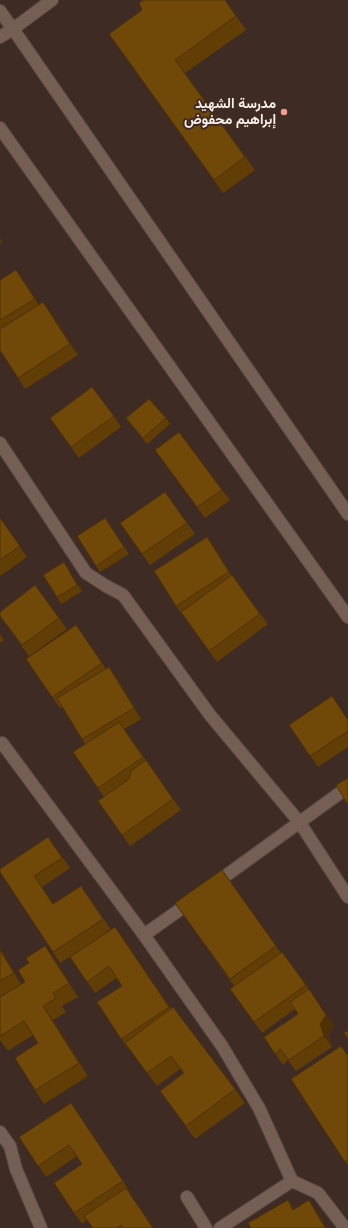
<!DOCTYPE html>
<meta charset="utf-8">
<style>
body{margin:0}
canvas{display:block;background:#3e2b23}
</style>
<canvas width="348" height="1228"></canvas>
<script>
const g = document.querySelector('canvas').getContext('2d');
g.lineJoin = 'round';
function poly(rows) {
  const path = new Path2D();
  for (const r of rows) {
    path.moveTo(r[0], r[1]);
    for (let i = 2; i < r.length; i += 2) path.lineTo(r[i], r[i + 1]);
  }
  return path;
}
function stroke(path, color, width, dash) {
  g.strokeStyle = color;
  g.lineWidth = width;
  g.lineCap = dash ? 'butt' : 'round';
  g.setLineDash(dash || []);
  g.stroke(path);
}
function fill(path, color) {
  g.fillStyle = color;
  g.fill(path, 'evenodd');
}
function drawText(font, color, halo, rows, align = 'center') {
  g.font = font + ' "Open Sans",Vazirmatn,sans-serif';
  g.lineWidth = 4;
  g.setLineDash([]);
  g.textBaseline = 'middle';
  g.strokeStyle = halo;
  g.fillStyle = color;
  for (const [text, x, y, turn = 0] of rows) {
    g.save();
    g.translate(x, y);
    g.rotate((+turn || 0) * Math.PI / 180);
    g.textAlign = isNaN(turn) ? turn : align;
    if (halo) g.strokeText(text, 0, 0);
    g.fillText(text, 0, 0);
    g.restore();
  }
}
const minor = poly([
 [0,11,13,29,348,514],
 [0,37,13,29,52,0],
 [0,128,348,617],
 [0,443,86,573,106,586,123,595,210,715,300,823,348,897],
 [0,745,2,743,144,935,192,901],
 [213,885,348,787],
 [144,935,222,1046,259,1108,292,1181,318,1193,345,1228],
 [0,1132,10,1146,16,1169,41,1228],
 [187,1197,206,1228],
 [220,1228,292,1181]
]);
stroke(minor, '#584941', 14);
stroke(minor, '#755f55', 12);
fill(poly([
 [225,0,246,30,185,73,255,170,223,193,109,34],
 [0,238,2,242,0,243],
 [16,270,39,305,51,313,78,355,25,389,0,350,0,280],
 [114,416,121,427,79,458,50,418],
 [126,418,166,418,170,424,147,444,131,425],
 [155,450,222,490,230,500,205,518],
 [165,492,195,534,150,565,142,554],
 [0,518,27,557,0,576],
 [105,518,129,554,100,572,96,566],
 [207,537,234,579,268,624,217,662,176,606],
 [68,569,82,591,61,604,57,597],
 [0,616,59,618,67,629,29,656],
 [76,625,106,669,117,678,141,719,124,729,181,810,130,846,98,801,104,797,73,752,85,744,62,707,60,708,26,659],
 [0,634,4,640,0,643],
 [348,719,348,747,318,767,289,725],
 [48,837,70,868,42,887,53,904,89,897,111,930,60,963,0,872],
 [222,870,281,953,306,985,334,1026,328,1035,332,1047,296,1071,288,1060,283,1065,264,1037,298,1014,295,1009,262,1033,230,989,234,986,175,903],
 [115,927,171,1009,235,1089,245,1103,195,1139,160,1091,183,1073,180,1069,157,1086,130,1049,129,1050,97,1002,122,986,116,978,95,993,70,957],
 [45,946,55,960,78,997,62,1006,66,1012,53,1020,88,1076,44,1104,35,1090,38,1043,33,1035,8,1051,0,1040,0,997,13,989,0,996,0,948,21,984,25,982,29,963],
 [341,1046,348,1056,348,1166,291,1079],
 [78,1114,130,1192,129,1193,153,1228,93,1228,87,1220,82,1224,74,1213,82,1164,77,1156,46,1177,19,1137]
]), '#603e06');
fill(poly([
 [16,270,24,281,42,310,35,299],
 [43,302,51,313,78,355,70,344],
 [207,537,215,548,237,583,229,572],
 [64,562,68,569,82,591,77,585],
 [109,667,117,678,141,719,134,708],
 [45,946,55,960,78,997,69,983],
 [0,948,21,984,14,973,0,950],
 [309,989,334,1026,328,1035,332,1047,324,1036],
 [43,1006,53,1020,88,1076,79,1063],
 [309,1200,327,1228,325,1228]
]), '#4e3205');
const building = poly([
 [143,0,225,0,236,16,175,60,245,157,214,180,109,34,142,10,139,3,143,0],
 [16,270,35,299,0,320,0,280,16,270],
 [43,302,70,344,18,378,0,350,0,329,43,302],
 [92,387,114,416,71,447,50,418,92,387],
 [149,399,166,418,143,438,126,418,149,399],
 [179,432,222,490,197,507,155,450,179,432],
 [165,492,187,523,142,554,120,523,165,492],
 [0,518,20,546,0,560,0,518],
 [105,518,124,547,96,566,77,536,105,518],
 [207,537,229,572,176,606,154,571,207,537],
 [64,562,77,585,57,597,43,575,64,562],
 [232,575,260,614,209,651,181,612,232,575],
 [35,585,59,618,22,645,0,616,0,612,35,585],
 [76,625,102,663,52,697,26,659,76,625],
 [109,667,134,708,82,739,57,698,109,667],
 [332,696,348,720,348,731,310,756,289,725,332,696],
 [119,722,143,757,98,788,73,752,119,722],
 [146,760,173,799,122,835,98,801,129,779,131,771,146,760],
 [348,778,348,805,336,785,348,778],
 [48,837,62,858,34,876,53,904,81,886,103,919,53,952,0,872,0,869,48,837],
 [222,870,276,946,230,979,175,903,222,870],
 [115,927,169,1007,121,1039,97,1002,122,986,109,966,87,982,70,957,115,927],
 [45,946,69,983,53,993,56,998,43,1006,79,1063,35,1090,15,1058,38,1043,24,1021,0,1036,0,997,25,982,18,970,29,963,26,958,45,946],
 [0,950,14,973,0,981,0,950],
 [282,952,306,985,254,1022,230,989,282,952],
 [309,989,326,1015,320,1024,324,1036,289,1060,280,1049,275,1054,264,1037,298,1014,290,1002,309,989],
 [173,1007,235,1089,186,1126,160,1091,184,1073,171,1056,147,1073,125,1043,173,1007],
 [348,1030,348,1039,344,1033,348,1030],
 [341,1046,348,1056,348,1160,345,1162,291,1079,341,1046],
 [71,1103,123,1181,74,1213,54,1183,82,1164,69,1145,38,1166,19,1137,71,1103],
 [126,1188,153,1228,123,1228,121,1225,117,1228,93,1228,84,1216,126,1188],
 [288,1200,293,1210,309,1200,325,1228,251,1228,248,1223,288,1200]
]);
fill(building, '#704807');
stroke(building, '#4e3205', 1);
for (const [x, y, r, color] of [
 [284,112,4,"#f59c90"]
]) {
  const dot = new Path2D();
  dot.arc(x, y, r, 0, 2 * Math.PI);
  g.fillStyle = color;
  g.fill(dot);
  stroke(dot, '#3e2b23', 1.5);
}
drawText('bold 14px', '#fef1eb', '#3e2b23', [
 ["مدرسة الشهيد",276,104],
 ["إبراهيم محفوض",276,120]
], 'right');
</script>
